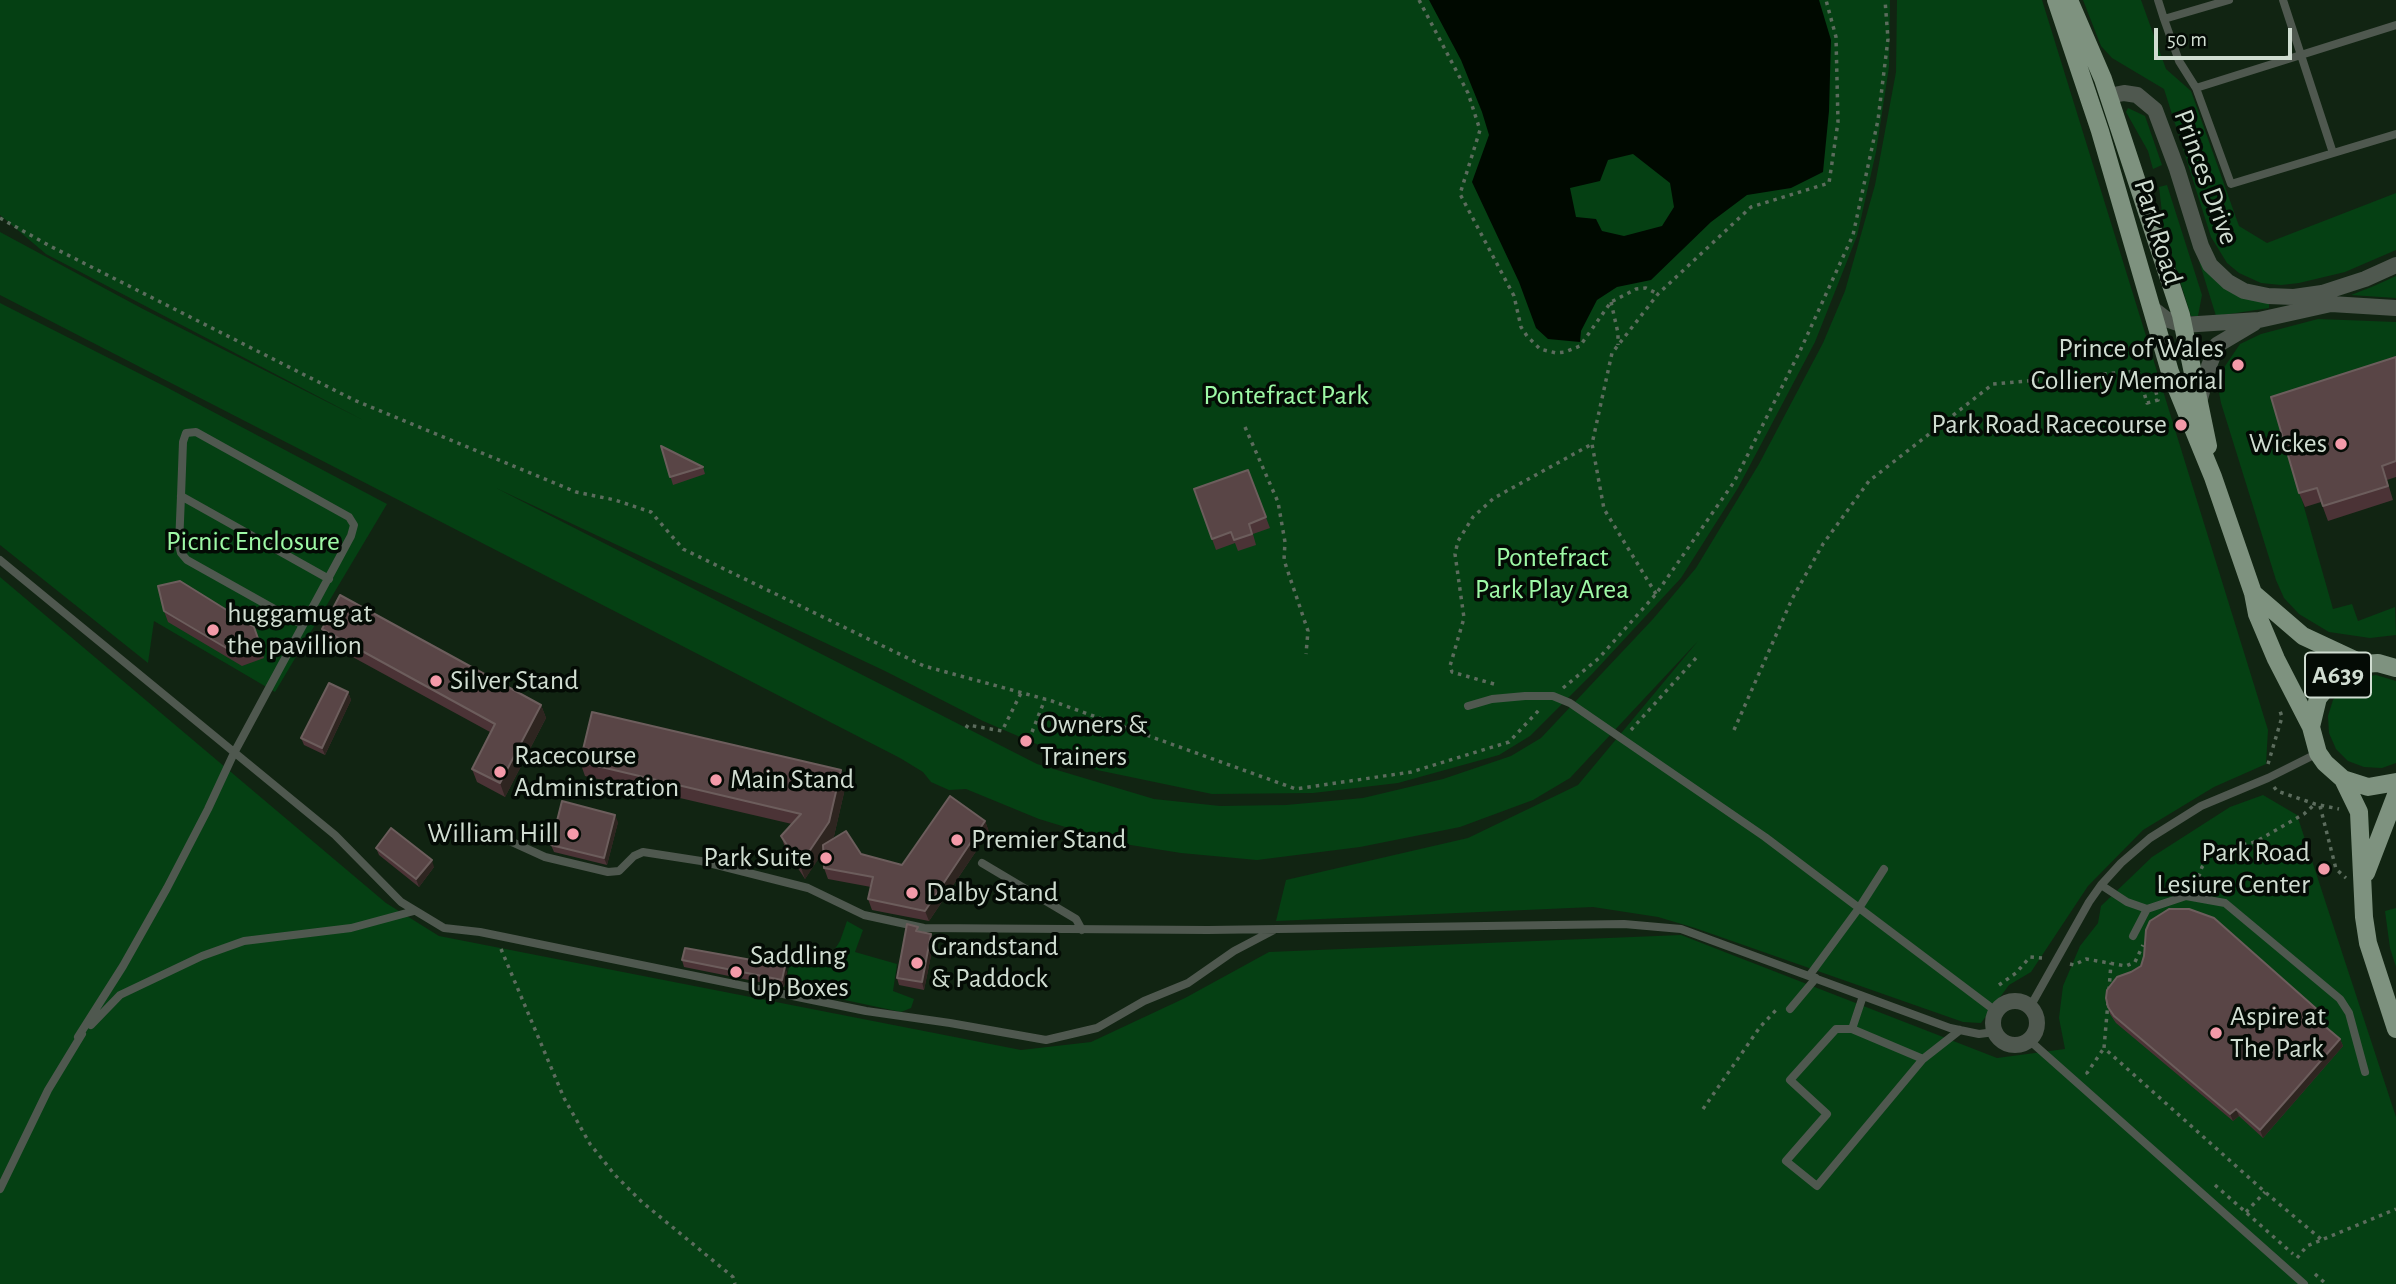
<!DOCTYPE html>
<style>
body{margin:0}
#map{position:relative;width:2396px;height:1284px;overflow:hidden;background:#112412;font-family:"Alegreya Sans",sans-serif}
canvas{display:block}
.scale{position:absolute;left:2154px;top:28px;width:138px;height:32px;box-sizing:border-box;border:4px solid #d0ddd1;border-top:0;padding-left:9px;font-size:21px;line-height:24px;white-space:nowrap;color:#d0ddd1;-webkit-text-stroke:5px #040b05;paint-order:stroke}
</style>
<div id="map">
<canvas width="2396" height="1284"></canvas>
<div class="scale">50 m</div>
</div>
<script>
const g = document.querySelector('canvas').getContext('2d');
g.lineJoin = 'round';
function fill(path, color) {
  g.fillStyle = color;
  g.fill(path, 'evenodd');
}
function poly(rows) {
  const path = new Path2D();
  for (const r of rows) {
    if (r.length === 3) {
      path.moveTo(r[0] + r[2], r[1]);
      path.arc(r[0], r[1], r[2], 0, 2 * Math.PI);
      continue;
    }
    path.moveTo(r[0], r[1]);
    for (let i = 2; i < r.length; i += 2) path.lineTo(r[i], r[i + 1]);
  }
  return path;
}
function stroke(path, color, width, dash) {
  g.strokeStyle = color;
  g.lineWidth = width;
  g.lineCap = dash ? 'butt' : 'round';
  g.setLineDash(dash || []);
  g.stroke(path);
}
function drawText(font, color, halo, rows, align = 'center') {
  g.font = font + ' "Alegreya Sans",sans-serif';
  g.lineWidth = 7;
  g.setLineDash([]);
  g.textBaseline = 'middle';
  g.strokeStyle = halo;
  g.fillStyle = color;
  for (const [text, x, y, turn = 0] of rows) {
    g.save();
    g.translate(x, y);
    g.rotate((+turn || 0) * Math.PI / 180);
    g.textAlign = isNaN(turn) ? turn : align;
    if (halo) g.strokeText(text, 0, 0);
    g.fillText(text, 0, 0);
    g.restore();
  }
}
fill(poly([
 [0,0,1890,0,1889,67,1876,152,1857,236,1815,342,1738,488,1681,578,1593,673,1530,736,1499,755,1398,783,1313,793,1212,794,1097,770,983,721,885,671,496,488,1037,764,1154,799,1220,806,1286,805,1363,798,1443,779,1511,756,1541,738,1653,619,1696,568,1759,464,1823,343,1845,291,1875,185,1896,72,1897,0,2042,0,2268,730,2266,764,2214,787,2143,830,2088,886,2031,972,2009,985,1981,1023,1963,1022,1695,928,1658,917,1593,907,1276,921,1286,880,1468,838,1578,785,1698,641,1570,778,1533,800,1460,827,1360,847,1257,860,1181,853,1118,843,1039,819,966,789,949,790,931,782,923,772,900,758,0,295,0,232,143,309,363,420,46,254,0,215],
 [2083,0,2141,0,2166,69,2191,91,2239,226,2267,243,2396,193,2396,250,2345,272,2299,283,2281,285,2261,283,2239,273,2227,263,2211,237,2164,89,2112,58,2101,46],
 [2128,108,2145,116,2162,165,2153,169,2148,151,2126,112],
 [2167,185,2202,295,2198,316,2191,316,2164,230,2159,187],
 [2199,261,2269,304,2269,308,2216,316],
 [2396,276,2396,298,2351,295,2374,286],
 [0,303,168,388,387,504,275,692,154,621,148,663,0,545],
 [2318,319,2396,322,2396,371,2277,412,2333,609,2352,604,2358,621,2395,607,2396,635,2370,638,2329,632,2299,614,2284,598,2276,580,2221,403,2218,387,2221,372,2240,344,2261,334],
 [0,577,386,903,439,936,1021,1050,1091,1042,1185,998,1269,952,1681,935,1997,1058,2065,1049,2059,1018,2063,986,2080,946,2098,923,2101,906,2152,857,2230,807,2263,795,2297,815,2396,1117,2396,1284,0,1284],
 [2376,675,2396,681,2396,763,2382,768,2364,767,2348,761,2336,749,2329,733,2328,716,2333,700,2344,686,2359,678],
 [2396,908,2396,967,2390,948,2385,911],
 [847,921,863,930,855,952,897,964,893,991,914,999,911,1008,901,1012,784,987,792,956,824,962,830,957,840,941]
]), '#054013');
fill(poly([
 [1429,0,1819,0,1831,40,1829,111,1823,172,1791,188,1747,195,1711,222,1651,280,1617,287,1597,300,1581,331,1580,342,1548,339,1536,328,1519,282,1472,182,1489,135,1482,112,1461,60],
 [1633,154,1670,183,1674,207,1662,226,1624,236,1602,231,1596,219,1576,217,1570,188,1600,181,1608,160]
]), '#000900');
stroke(poly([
 [1419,0,1468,93,1480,130,1460,194,1514,296,1521,327,1527,336,1540,349,1556,353,1565,352,1580,346,1611,302,1636,289,1646,288,1658,294],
 [0,218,50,246,354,400,576,492,615,500,651,512,683,549,924,666,1052,701,1296,789,1411,772,1509,742,1539,710],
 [1611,302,1618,333,1618,345],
 [1245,427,1278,502,1285,542,1284,560,1308,631,1306,654],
 [1656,594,1604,509,1592,444,1612,353,1658,294,1751,207,1829,183,1838,122,1836,37,1826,0],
 [1494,684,1452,672,1450,666,1464,618,1455,554,1458,541,1473,517,1494,498,1592,444],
 [1563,688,1599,658,1656,594,1734,482,1800,351,1853,235,1878,120,1888,39,1885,0],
 [966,728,968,725,1002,731,1021,693],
 [1631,730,1696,658],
 [1734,730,1792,599,1823,544,1869,481,1993,384,2138,371,2147,403,2158,400,2154,384],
 [1032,732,1045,699],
 [2268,764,2282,717,2279,708],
 [2274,787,2277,791,2315,804,2339,809],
 [2320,806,2336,869,2346,878],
 [2196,885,2202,867,2216,851,2255,842,2304,814,2315,804],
 [501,949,564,1098,590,1144,615,1175,642,1202,733,1277,735,1284],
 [2070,964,2074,965,2086,959,2126,966,2135,962,2143,945],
 [1999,985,2016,973,2030,957,2042,958],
 [2109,990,2111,963],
 [2108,1002,2104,1048,2265,1192,2322,1240],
 [2088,1074,2087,1073,2104,1048],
 [1703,1109,1760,1027,1778,1008],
 [2215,1185,2293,1254],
 [2246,1212,2265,1192],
 [2297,1258,2307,1246,2396,1209],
 [2315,1274,2326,1284]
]), '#5c6c5d', 3.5, [3.5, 5]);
stroke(poly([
 [2158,0,2164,19,2229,0],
 [2283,0,2333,153],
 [2164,19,2179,61,2196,88,2231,184,2396,134],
 [2196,88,2396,25],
 [181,496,329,579],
 [0,560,335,835,401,902,444,928,480,932,866,1011,950,1023,1046,1040,1097,1028,1144,1001,1188,983,1234,951,1274,930],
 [1468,706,1492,699,1525,696,1553,696,1570,703,1765,837,1997,1012],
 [501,837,545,857,608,872,619,871,634,856,643,852,701,861,808,888,864,915,924,928,1208,930,1624,924,1681,929,1950,1028,1979,1034,1995,1032],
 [982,863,1076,919,1082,930],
 [2101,885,2127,902,2147,909,2186,896,2225,903,2340,999,2349,1013,2365,1072],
 [2133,936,2147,909],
 [1809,976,1859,908,1884,869],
 [1863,996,1852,1029,1923,1059,1960,1030],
 [2030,1007,2089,902,2101,885,2121,863,2150,838,2201,806,2268,778,2318,753],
 [1790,1009,1816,978],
 [91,1025,120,995,202,956,244,941,351,928,414,911],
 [1852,1029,1836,1029,1790,1080,1827,1114,1786,1161,1817,1186,1923,1059],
 [78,1037,123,966,167,888,208,809,234,753,351,536,354,525,349,517,196,432,186,433,183,442,181,496,179,545,181,553,187,560,303,625],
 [2029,1040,2304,1284],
 [0,1189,48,1090,82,1034]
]), '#4f584f', 8);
stroke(poly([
 [2109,96,2124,93,2137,95,2155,110,2177,169,2201,246,2210,265,2228,282,2244,291,2268,296,2294,297,2322,293,2365,279,2396,265],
 [2153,309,2166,319,2183,325,2259,320,2331,304,2396,308],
 [2200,399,2209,366,2217,345,2254,323],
 [2015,1023,22]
]), '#4f584f', 16);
stroke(poly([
 [2056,0,2100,131,2170,372,2213,477,2253,593,2257,614,2276,659,2311,727],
 [2069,0,2103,79,2181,315,2208,446],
 [2253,593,2303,636,2363,664],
 [2396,668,2378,663,2363,664,2336,676,2318,698,2311,727,2318,753,2325,763,2343,779,2368,787,2396,782],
 [2343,779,2359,812,2364,917,2368,943,2396,1029],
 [2366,873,2396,795]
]), '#7e927f', 18);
fill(poly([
 [2396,357,2396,477,2387,480,2393,500,2328,521,2321,502,2305,507,2299,493],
 [661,446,703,467,705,474,673,485],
 [1248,470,1270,528,1253,534,1256,545,1238,551,1235,543,1216,550,1194,489],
 [164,611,254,627,264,658,242,666,168,622],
 [322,629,541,705,546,718,505,797,477,782,472,769,490,732,327,643],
 [348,692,351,700,325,755,304,745,301,738],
 [580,762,846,784,834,836,831,840,861,854,902,865,985,821,989,832,929,921,872,910,868,899,871,887,828,879,824,868,823,851,805,879,786,850,781,836,792,824,585,776],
 [618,822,607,865,554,852,551,845],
 [376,848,434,867,419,887,379,855],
 [920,932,931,934,934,941,924,990,899,985,897,978],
 [682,960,785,966,787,974,784,987,684,967],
 [2141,966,2320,1012,2323,1019,2320,1022,2340,1039,2343,1046,2263,1138,2239,1116,2233,1121,2116,1023,2110,1014,2108,1007,2131,972]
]), '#4b3336');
fill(poly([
 [348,692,351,700,325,755,322,748],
 [541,705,546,718,505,797,500,783],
 [841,770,846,784,834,836,805,879,800,865],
 [615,815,618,822,607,865,604,858],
 [985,821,989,832,929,921,925,911],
 [432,860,434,867,419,887,416,879],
 [931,934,934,941,924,990,922,982],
 [785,966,787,974,784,987,782,980],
 [2320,1012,2323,1019,2318,1025,2315,1018],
 [2340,1039,2343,1046,2263,1138,2260,1130],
 [2236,1109,2239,1116,2233,1121,2230,1114]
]), '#2e2520');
const building = poly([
 [2396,357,2396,461,2382,466,2388,486,2323,506,2317,488,2299,493,2271,397,2396,357],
 [661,446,703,467,670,477,661,446],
 [1248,470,1266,517,1249,524,1252,534,1234,540,1231,532,1212,539,1194,489,1248,470],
 [180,581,254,627,261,647,238,655,164,611,158,586,180,581],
 [340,595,541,705,500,783,472,769,495,724,322,629,340,595],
 [329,683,348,692,322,748,301,738,329,683],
 [592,712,841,770,829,822,800,865,781,836,801,814,580,762,592,712],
 [950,796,985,821,925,911,868,899,873,877,824,868,823,845,846,831,861,854,902,865,950,796],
 [562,801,615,815,604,858,551,845,562,801],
 [391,828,432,860,416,879,376,848,391,828],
 [2169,909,2189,909,2214,918,2320,1012,2315,1018,2340,1039,2260,1130,2236,1109,2230,1114,2114,1016,2108,1007,2106,998,2107,990,2117,977,2131,972,2141,966,2144,956,2146,930,2150,921,2169,909],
 [907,924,918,927,916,931,931,934,922,982,897,978,907,924],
 [685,948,785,966,782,980,682,960,685,948]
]);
fill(building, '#594546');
stroke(building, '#6c5d5c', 2);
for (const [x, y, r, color] of [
 [2238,365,7,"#f39aa9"],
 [2181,425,7,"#f39aa9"],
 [2341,444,7,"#f39aa9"],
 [213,630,7,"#f39aa9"],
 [436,681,7,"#f39aa9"],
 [1026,741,7,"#f39aa9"],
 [500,772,7,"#f39aa9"],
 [716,780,7,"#f39aa9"],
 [573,834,7,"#f39aa9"],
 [957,840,7,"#f39aa9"],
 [826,858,7,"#f39aa9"],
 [2324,869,7,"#f39aa9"],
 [912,893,7,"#f39aa9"],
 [917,963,7,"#f39aa9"],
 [736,972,7,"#f39aa9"],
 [2216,1033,7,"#f39aa9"]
]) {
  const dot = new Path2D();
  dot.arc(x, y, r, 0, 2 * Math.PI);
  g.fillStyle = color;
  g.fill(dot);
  stroke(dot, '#040b05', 2.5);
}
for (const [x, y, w] of [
 [2338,675,66]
]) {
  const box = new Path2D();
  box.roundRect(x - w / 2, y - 22.5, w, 45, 5);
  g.fillStyle = '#040b05';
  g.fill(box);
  stroke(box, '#d0ddd1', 2);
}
drawText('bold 26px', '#d0ddd1', null, [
 ["A639",2338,675]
]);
drawText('28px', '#d0ddd1', '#040b05', [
 ["Princes Drive",2206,177,70],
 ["Park Road",2158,232,73]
]);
drawText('28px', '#d0ddd1', '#040b05', [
 ["Prince of Wales",2224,349,"right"],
 ["Colliery Memorial",2224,381,"right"],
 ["Park Road Racecourse",2167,425,"right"],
 ["Wickes",2327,444,"right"],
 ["huggamug at",227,614],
 ["the pavillion",227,646],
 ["Silver Stand",450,681],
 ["Owners &",1040,725],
 ["Trainers",1040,757],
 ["Racecourse",514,756],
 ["Administration",514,788],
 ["Main Stand",730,780],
 ["William Hill",559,834,"right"],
 ["Premier Stand",971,840],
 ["Park Road",2310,853,"right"],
 ["Lesiure Center",2310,885,"right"],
 ["Park Suite",812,858,"right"],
 ["Dalby Stand",926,893],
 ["Grandstand",931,947],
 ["& Paddock",931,979],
 ["Saddling",750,956],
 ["Up Boxes",750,988],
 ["Aspire at",2230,1017],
 ["The Park",2230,1049]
], 'left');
drawText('28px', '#9ef9a6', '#040b05', [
 ["Pontefract Park",1286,396],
 ["Picnic Enclosure",253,542],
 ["Pontefract",1552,558],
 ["Park Play Area",1552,590]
]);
</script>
